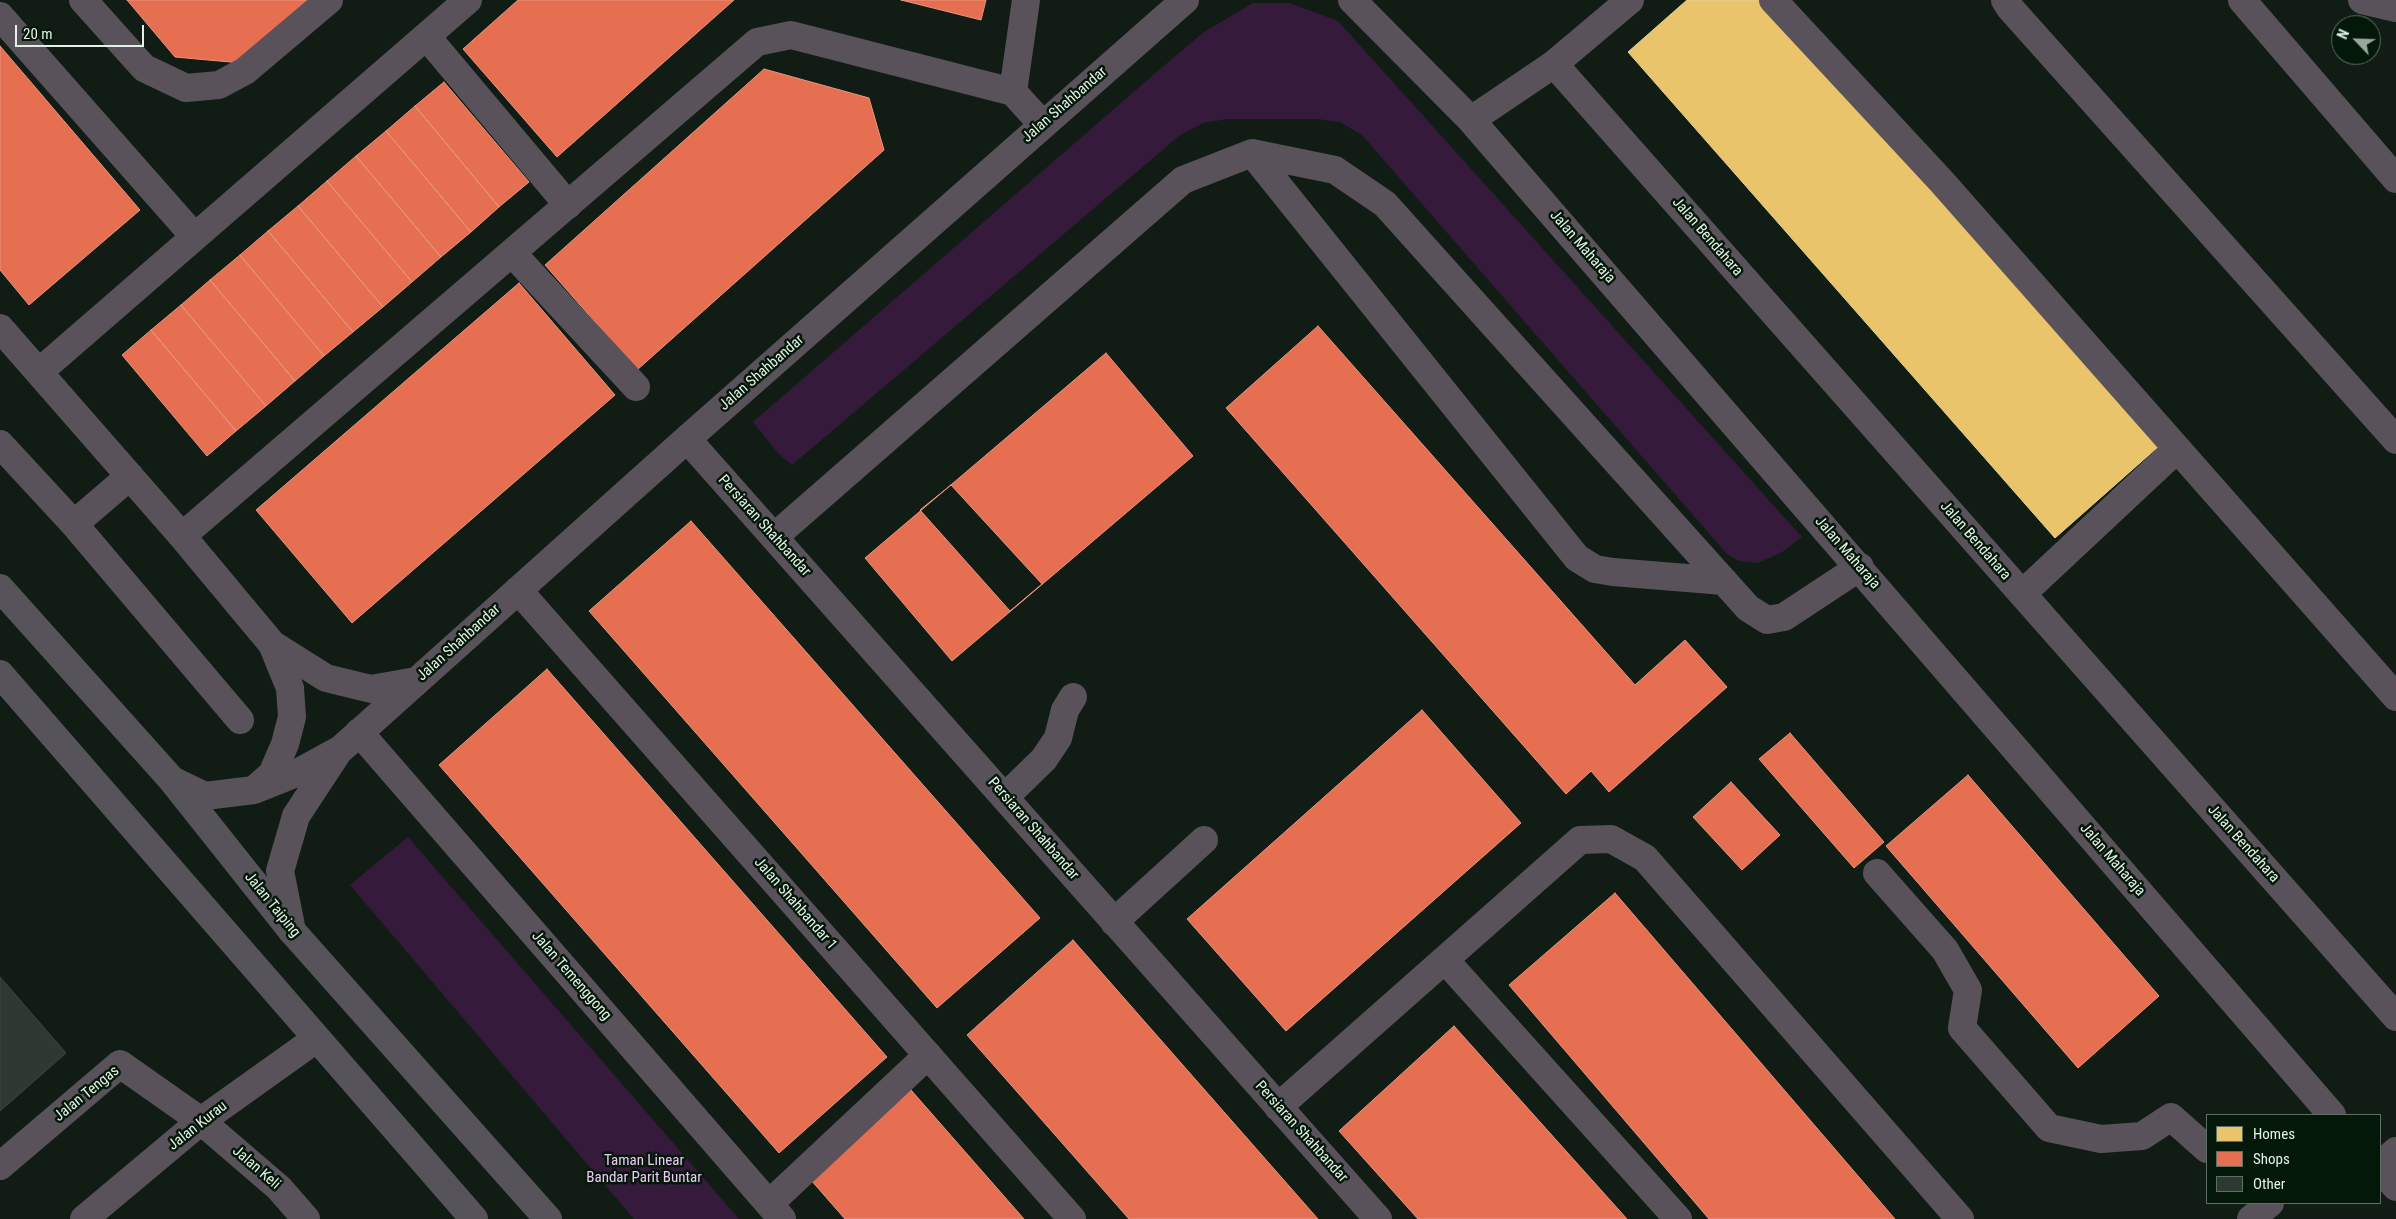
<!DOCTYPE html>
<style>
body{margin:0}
#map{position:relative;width:2396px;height:1219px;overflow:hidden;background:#111d14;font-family:"Roboto Condensed",sans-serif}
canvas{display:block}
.legend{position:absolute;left:2206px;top:1114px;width:175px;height:90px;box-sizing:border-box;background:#04180a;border:1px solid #5d6f62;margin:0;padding:6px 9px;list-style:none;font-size:15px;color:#e3f1e6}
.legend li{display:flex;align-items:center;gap:10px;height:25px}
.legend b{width:25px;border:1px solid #5d6f62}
.north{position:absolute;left:2331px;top:15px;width:50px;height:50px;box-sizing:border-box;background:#04180a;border:1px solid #5d6f62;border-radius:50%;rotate:294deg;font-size:14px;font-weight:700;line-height:20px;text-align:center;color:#e3f1e6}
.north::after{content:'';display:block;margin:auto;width:18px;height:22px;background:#9aa79c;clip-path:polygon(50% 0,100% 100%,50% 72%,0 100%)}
.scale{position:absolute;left:15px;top:25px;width:129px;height:22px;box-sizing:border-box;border:2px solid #e3f1e6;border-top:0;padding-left:6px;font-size:15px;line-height:18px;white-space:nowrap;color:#e3f1e6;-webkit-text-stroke:4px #04180a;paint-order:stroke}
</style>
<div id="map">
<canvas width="2396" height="1219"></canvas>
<ul class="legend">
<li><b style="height:14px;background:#e9c46a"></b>Homes</li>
<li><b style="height:14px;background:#e76f51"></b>Shops</li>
<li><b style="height:14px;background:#2e3931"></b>Other</li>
</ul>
<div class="north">N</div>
<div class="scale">20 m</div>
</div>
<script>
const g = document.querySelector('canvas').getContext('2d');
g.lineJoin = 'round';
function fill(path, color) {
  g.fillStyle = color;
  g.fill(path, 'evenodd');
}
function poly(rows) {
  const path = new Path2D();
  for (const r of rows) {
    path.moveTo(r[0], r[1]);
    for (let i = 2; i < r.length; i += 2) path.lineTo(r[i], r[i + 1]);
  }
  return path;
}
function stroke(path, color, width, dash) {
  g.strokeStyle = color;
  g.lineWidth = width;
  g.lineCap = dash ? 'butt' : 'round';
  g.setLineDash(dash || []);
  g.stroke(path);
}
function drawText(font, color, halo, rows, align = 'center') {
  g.font = font + ' "Roboto Condensed",sans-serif';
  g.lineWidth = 5;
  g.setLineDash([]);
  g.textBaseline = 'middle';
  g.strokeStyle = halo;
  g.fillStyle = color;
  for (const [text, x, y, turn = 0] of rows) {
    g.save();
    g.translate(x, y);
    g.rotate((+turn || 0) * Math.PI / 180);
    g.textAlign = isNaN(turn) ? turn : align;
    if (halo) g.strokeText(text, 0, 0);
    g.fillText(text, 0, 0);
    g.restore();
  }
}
fill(poly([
 [1253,3,1289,3,1338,21,1802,537,1782,552,1758,563,1739,561,1727,554,1362,135,1340,122,1317,119,1227,119,1203,123,1179,136,792,465,779,454,753,422,1159,70,1204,32],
 [408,837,739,1219,634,1219,350,885]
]), '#361a3c');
const homes = poly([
 [1687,0,1765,0,2158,447,2055,538,1628,52,1687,0]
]);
fill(homes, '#e9c46a');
stroke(homes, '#e7d28f', 1);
const shops = poly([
 [127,0,311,0,241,63,175,57,127,0],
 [518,0,734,0,557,157,463,49,518,0],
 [901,0,986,0,981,20,901,0],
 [0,46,140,210,29,305,0,270,0,46],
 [764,69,869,98,884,150,637,370,545,265,764,69],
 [444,82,529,182,499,207,415,106,444,82],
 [415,106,499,207,471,232,386,131,415,106],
 [386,131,471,232,441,257,356,156,386,131],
 [356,156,441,257,412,282,327,181,356,156],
 [327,181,412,282,383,307,298,206,327,181],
 [298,206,383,307,353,332,268,231,298,206],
 [268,231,353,332,324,356,240,255,268,231],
 [240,255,324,356,295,381,210,280,240,255],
 [210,280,295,381,266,406,181,305,210,280],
 [519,283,615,395,352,623,256,510,519,283],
 [181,305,266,406,236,431,151,330,181,305],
 [1318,326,1635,685,1685,640,1727,687,1609,792,1591,771,1566,794,1226,408,1318,326],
 [151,330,236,431,207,456,122,355,151,330],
 [1106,353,1193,456,952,661,865,558,1106,353],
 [951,485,1042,584,1010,611,920,510,951,485],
 [691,521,1040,918,937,1008,589,611,691,521],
 [547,669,887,1057,779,1153,439,765,547,669],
 [1422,710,1521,823,1286,1031,1187,919,1422,710],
 [1790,733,1884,842,1854,868,1759,759,1790,733],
 [1968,775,2159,996,2078,1068,1886,846,1968,775],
 [1731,782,1780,835,1742,870,1693,817,1731,782],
 [1615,893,1895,1219,1709,1219,1509,985,1615,893],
 [1073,940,1318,1219,1129,1219,967,1035,1073,940],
 [1454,1026,1627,1219,1418,1219,1339,1131,1454,1026],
 [911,1090,1024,1219,845,1219,810,1179,911,1090]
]);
fill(shops, '#e76f51');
stroke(shops, '#e6967e', 1);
const building = poly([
 [0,977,66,1053,0,1111,0,977]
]);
fill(building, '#2e3931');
stroke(building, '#3e4740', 1);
stroke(poly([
 [83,0,144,68,186,88,219,85,245,71,329,0],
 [1352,0,1471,120,2332,1115],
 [1773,0,1942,182,2396,697],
 [2005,0,2010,8,2396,440],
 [2242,0,2396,179],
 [2362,0,2396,8],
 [0,16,194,236],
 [427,37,568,205],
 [1554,64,2396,1017],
 [1013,92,1026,0],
 [1471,120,1554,64,1630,0],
 [1252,153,1577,558,1595,569,1613,572,1724,581],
 [512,253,636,387],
 [0,328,182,536,272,644,326,678,371,689,416,681],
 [39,372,468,0],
 [687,439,1378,1219],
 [0,444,74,524,240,720],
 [74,524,130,476],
 [182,536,757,42,791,35,1013,92,1043,125],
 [774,537,1183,180,1252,153,1335,170,1385,204,1748,608,1767,620,1784,617,1860,567],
 [518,590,1072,1219],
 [2022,594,2177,449],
 [359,732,782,1219],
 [172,780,205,796,254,790,299,772,341,749,687,439,1185,0],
 [256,788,272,774,285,744,292,717,290,688,272,644],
 [1005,797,1044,759,1058,738,1065,710,1073,697],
 [1877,873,1945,950,1968,990,1962,1028,2049,1128,2101,1139,2142,1136,2171,1117,2207,1149],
 [1114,922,1204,840],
 [292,931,280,871,296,816,338,752],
 [1445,960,1678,1219],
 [1278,1107,1580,840,1611,839,1645,858,1960,1219],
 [2380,1165,2396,1151],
 [0,1166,120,1064,201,1121,279,1188,306,1219],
 [2380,1169,2396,1187],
 [769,1204,928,1055],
 [84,1219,201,1121,316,1039],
 [2251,1219,2270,1203]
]), '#59525b', 28);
stroke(poly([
 [0,588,172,780,292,931,548,1219],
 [0,674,474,1219]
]), '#57535a', 28);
drawText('15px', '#e3f1e6', '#04180a', [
 ["Jalan Shahbandar",1065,105,-41],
 ["Jalan Bendahara",1707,237,49],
 ["Jalan Maharaja",1582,247,49],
 ["Jalan Shahbandar",762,373,-41],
 ["Persiaran Shahbandar",764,526,48],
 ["Jalan Bendahara",1975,541,49],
 ["Jalan Maharaja",1847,553,49],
 ["Jalan Shahbandar",459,643,-42],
 ["Persiaran Shahbandar",1033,829,49],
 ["Jalan Bendahara",2243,844,48],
 ["Jalan Maharaja",2112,860,49],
 ["Jalan Shahbandar 1",795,904,49],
 ["Jalan Taiping",272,905,51],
 ["Jalan Temenggong",571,976,49],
 ["Jalan Tengas",87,1094,-39],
 ["Jalan Kurau",198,1126,-38],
 ["Persiaran Shahbandar",1301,1132,48],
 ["Jalan Keli",256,1168,41]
]);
drawText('15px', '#eec7f6', '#04180a', [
 ["Taman Linear",644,1161],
 ["Bandar Parit Buntar",644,1178]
]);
</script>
